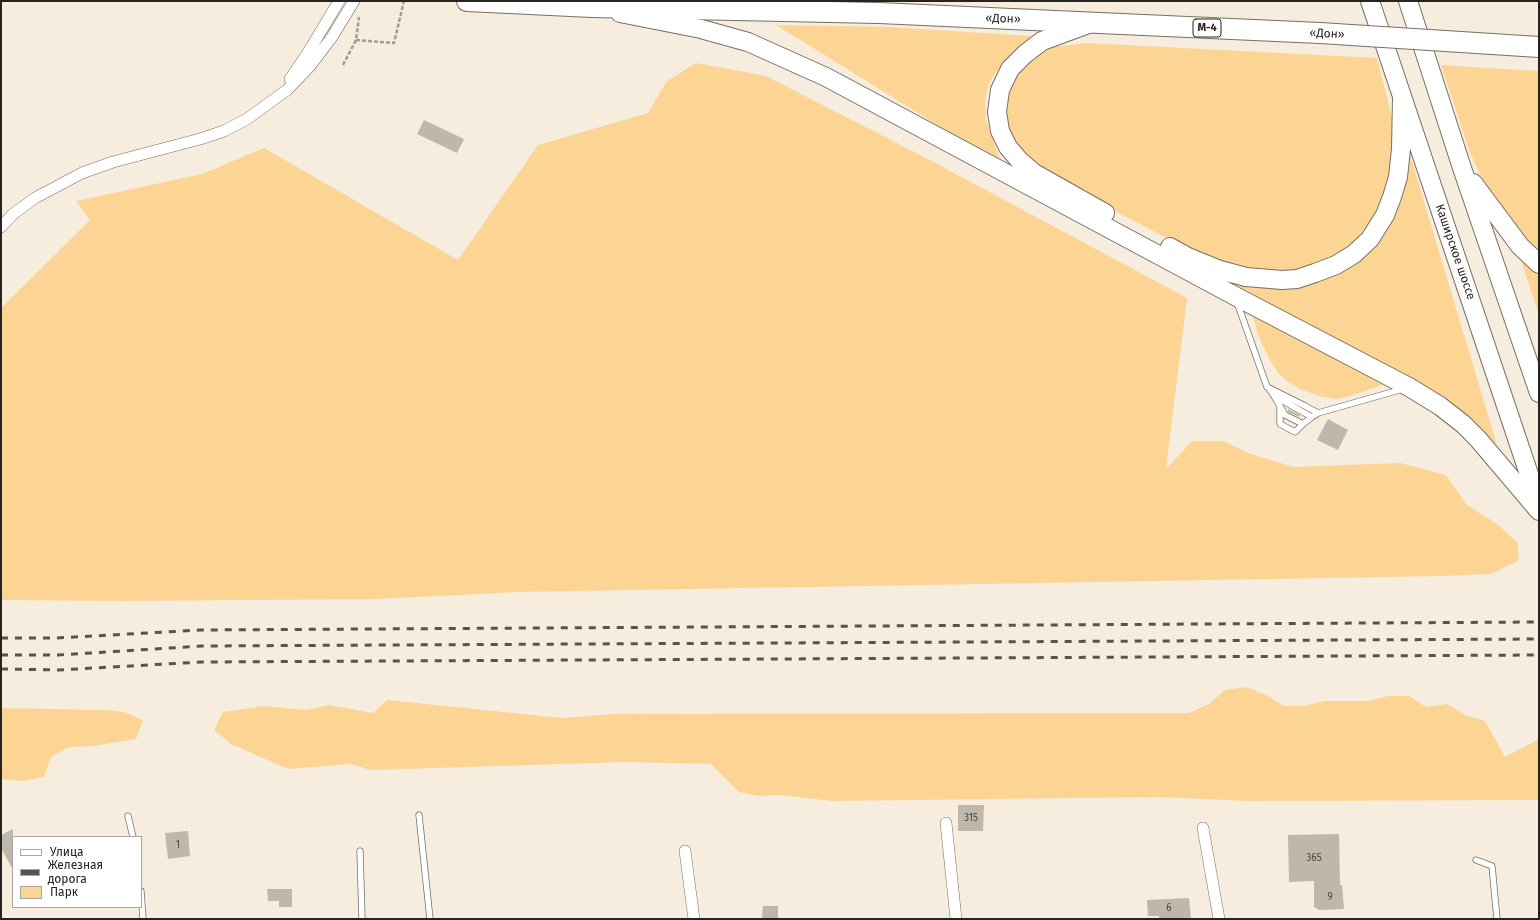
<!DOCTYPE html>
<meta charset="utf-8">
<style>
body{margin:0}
#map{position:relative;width:1540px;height:920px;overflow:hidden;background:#f6eddf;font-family:"Fira Sans",sans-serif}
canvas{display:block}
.frame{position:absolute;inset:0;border:2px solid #27231e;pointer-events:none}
.legend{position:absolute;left:12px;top:836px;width:130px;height:72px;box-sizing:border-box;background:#fff;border:1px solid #a9a7a5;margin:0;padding:5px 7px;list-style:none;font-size:12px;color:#27231e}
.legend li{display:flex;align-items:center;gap:8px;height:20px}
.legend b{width:20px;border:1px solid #a9a7a5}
</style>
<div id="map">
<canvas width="1540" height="920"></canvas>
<div class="frame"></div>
<ul class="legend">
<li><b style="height:5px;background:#fff"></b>Улица</li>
<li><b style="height:5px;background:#58534c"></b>Железная дорога</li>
<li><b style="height:11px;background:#fcd595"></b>Парк</li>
</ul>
</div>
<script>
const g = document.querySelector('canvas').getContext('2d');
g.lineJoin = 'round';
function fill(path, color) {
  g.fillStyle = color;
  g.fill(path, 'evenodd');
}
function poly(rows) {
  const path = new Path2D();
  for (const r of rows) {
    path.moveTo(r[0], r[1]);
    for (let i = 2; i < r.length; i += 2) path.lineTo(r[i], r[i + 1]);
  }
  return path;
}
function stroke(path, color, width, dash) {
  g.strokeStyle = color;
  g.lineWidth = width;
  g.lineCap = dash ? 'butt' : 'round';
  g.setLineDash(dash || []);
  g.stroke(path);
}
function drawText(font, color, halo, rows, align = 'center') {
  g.font = font + ' "Fira Sans",sans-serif';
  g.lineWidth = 3;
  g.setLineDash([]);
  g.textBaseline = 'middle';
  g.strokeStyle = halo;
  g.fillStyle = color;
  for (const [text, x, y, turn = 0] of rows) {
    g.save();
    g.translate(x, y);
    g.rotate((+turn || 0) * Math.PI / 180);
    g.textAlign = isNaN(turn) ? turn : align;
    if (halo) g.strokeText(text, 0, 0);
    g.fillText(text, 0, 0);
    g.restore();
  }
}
fill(poly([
 [776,25,888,27,1031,36,1003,63,990,81,985,99,986,120,1002,165],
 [1087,43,1377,58,1393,122,1394,150,1387,193,1370,226,1357,242,1328,262,1288,272,1235,268,1172,241,1106,206,1026,159,1007,134,1003,104,1014,74,1043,48],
 [696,63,766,76,928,159,1187,298,1166,469,1192,441,1223,441,1248,453,1293,467,1400,463,1446,475,1467,505,1497,524,1517,542,1519,560,1491,574,1443,576,519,592,377,599,124,601,1,600,1,308,90,220,76,201,202,174,264,148,458,260,538,145,648,113,667,81],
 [1441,65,1539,71,1539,255,1484,184,1469,150],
 [1408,148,1497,445,1478,426,1417,384,1231,282,1272,289,1311,284,1390,221,1403,192],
 [1518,251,1539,271,1539,316],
 [1252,313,1386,384,1347,397,1335,399,1319,396,1300,389,1287,381,1278,373,1269,359,1258,335],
 [1246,687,1266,695,1284,706,1304,706,1325,701,1369,701,1388,696,1409,696,1426,707,1447,704,1465,715,1485,721,1505,757,1539,739,1539,800,1249,801,1157,797,832,801,779,795,760,796,739,792,711,764,627,762,370,770,351,764,288,769,231,744,214,730,223,712,264,706,306,710,329,705,373,713,387,700,562,718,613,714,1189,713,1209,704,1225,690],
 [1,708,105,710,124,712,143,720,136,739,93,746,69,747,51,757,44,777,24,781,1,779]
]), '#fcd595');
fill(poly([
 [424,120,464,139,457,153,417,134],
 [1288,409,1300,415,1299,417,1288,412],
 [1328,419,1348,430,1338,450,1317,440],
 [958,805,984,805,983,831,958,831],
 [13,829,13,870,1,848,1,835],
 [188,831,190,856,168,859,165,833],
 [1339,834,1340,885,1342,885,1344,909,1319,910,1314,907,1314,881,1289,882,1288,835],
 [267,889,292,889,292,907,279,907,279,901,268,901],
 [1189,898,1191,919,1159,919,1159,916,1148,916,1147,900],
 [763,906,778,906,778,919,762,918]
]), '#bfb7a9');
const lane = poly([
 [1237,302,1267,387,1305,406,1318,413,1403,389],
 [1268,387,1274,396,1312,417,1318,413],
 [1274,396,1285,415,1303,424,1312,417],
 [1280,406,1280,424,1295,432,1303,424],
 [419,815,430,919],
 [128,816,133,837],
 [360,851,362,919],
 [1476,860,1492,866,1497,919],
 [141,891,143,919]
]);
const street = poly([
 [290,79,309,51,339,1],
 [1,227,13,214,35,198,82,173,113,162,200,139,224,131,247,119,287,90,310,66,332,37,354,1],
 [946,823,956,919],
 [1203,828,1219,919],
 [685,851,694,919]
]);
const primary = poly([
 [1370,1,1539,504],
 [1408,1,1462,168,1539,393],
 [620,13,701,29,748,42,826,77,1235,296,1409,387,1440,406,1463,424,1478,439,1539,511],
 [1091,23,1042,41,1025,54,1010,69,1000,90,997,112,1000,131,1008,147,1019,160,1034,173,1105,213],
 [1473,183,1520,246,1539,264],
 [1170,247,1188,257,1220,270,1246,277,1282,280,1297,279,1315,273,1336,265,1354,254,1370,239,1385,215,1392,197,1398,177,1401,149,1402,98]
]);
const highway = poly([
 [467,1,592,7,879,13,1320,33],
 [1492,44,1539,47]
]);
stroke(lane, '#776f63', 7);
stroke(street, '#776f63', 12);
stroke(primary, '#776f63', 20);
stroke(highway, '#776f63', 22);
stroke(poly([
 [356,40,394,43,404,1],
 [343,65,356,40,359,17]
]), '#a39c92', 2.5, [4, 2]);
stroke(lane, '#fff', 5.5);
stroke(street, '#fff', 11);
stroke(primary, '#fff', 18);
stroke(highway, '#fff', 20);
stroke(poly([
 [1,638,57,638,201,630,1539,622],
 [1,655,58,655,202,646,1539,639],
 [1,669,58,670,202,662,1539,655]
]), '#58534c', 3, [7, 7]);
const highwayBridge = poly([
 [1320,33,1492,44]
]);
stroke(highwayBridge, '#776f63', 22, []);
stroke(highwayBridge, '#fff', 20);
drawText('10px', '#4d4841', null, [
 ["315",971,818],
 ["1",178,845],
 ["365",1314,858],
 ["9",1330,897],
 ["6",1169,908]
]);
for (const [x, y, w] of [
 [1207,28,28]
]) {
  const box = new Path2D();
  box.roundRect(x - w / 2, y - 9, w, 18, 3);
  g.fillStyle = '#fff';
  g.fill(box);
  stroke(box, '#27231e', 1);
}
drawText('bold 11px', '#27231e', null, [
 ["М-4",1207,28]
]);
drawText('12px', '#27231e', '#fff', [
 ["«Дон»",1003,19,2],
 ["«Дон»",1327,34,3],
 ["Каширское шоссе",1455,252,71]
]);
</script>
